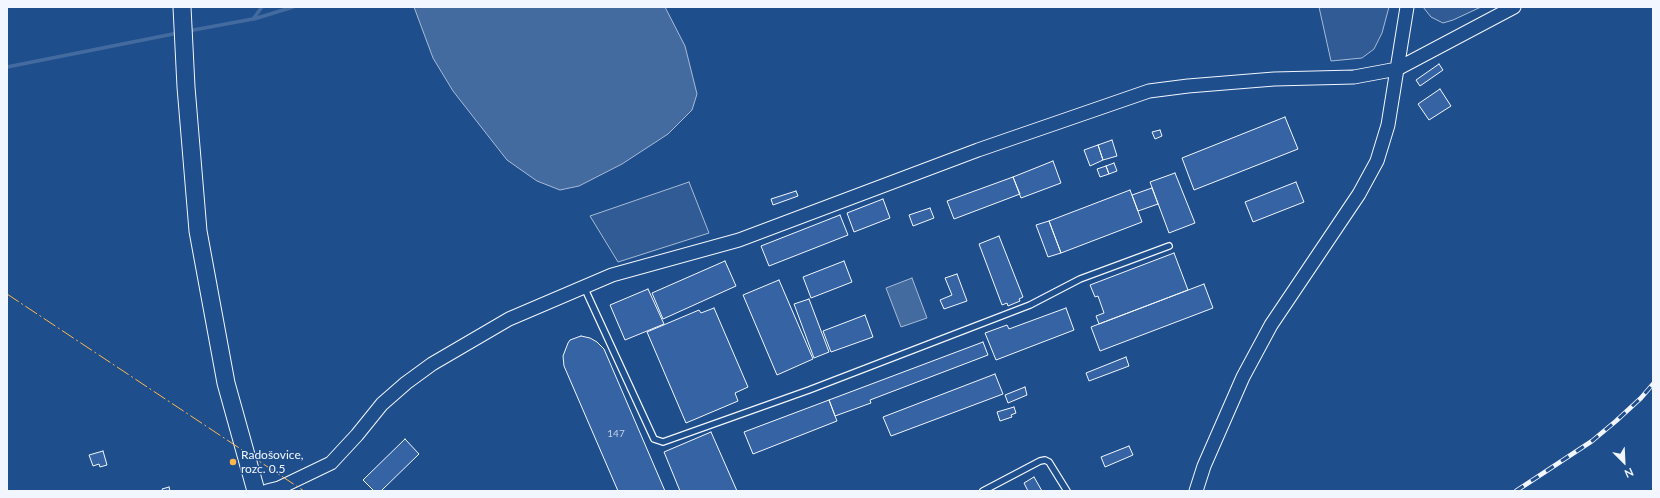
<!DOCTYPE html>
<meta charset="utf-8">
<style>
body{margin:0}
#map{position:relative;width:1660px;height:498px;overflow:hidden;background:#1f4e8c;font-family:Lato,sans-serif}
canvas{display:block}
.frame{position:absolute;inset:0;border:8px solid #f2f6ff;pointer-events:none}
.north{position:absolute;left:1604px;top:442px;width:40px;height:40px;-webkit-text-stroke:3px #1f4e8c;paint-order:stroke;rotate:156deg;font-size:11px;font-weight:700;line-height:16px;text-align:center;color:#f2f6ff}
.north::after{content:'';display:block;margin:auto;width:14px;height:18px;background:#f2f6ff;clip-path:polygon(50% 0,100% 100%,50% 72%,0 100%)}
</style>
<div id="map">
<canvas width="1660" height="498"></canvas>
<div class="frame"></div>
<div class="north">N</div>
</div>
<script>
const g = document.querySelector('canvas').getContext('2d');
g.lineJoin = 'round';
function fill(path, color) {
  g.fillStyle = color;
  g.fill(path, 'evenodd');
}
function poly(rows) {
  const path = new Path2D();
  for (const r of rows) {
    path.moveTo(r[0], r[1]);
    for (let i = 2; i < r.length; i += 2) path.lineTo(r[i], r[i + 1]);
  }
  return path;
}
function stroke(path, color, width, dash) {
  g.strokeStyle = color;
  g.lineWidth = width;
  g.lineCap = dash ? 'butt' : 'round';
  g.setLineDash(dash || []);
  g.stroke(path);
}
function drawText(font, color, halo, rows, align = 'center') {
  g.font = font + ' Lato,sans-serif';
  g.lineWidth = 3;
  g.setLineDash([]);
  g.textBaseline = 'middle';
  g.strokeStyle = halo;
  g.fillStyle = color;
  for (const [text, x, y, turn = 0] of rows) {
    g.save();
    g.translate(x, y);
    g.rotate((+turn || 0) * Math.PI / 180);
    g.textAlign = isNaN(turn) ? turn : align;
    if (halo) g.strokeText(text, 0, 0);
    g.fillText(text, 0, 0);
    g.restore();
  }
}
const built = poly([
 [1319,7,1389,7,1382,33,1374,49,1362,58,1331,61,1319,7],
 [1423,7,1481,7,1453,20,1443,23,1431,17,1423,7],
 [689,182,709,233,618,262,590,216,689,182]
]);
fill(built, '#305b95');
stroke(built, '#a8bbd7', 1);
const water = poly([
 [414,7,665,7,685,46,697,94,692,110,668,134,622,164,579,186,560,190,537,181,507,160,453,91,433,58,414,7],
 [912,278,927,318,901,327,886,288,912,278]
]);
fill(water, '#446ba0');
stroke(water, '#a8bbd7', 1);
stroke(poly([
 [254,19,293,7],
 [188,31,253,19,262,7],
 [7,67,178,33]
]), '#446ba0', 3.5);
const building = poly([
 [1439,64,1443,70,1420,86,1416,80,1439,64],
 [1440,89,1451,106,1429,120,1418,104,1440,89],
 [1285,117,1298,149,1194,190,1182,158,1285,117],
 [1160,130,1162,136,1155,139,1152,132,1160,130],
 [1112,140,1117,156,1103,160,1098,145,1112,140],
 [1098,145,1103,160,1090,166,1084,150,1098,145],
 [1053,161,1061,183,1021,198,1013,177,1053,161],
 [1114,163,1117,171,1109,174,1106,166,1114,163],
 [1106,166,1109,174,1100,177,1097,169,1106,166],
 [1175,173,1195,223,1169,233,1150,182,1175,173],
 [1013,177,1020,194,954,219,947,201,1013,177],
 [1296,182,1304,202,1253,222,1245,202,1296,182],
 [1152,188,1158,204,1138,211,1132,195,1152,188],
 [1130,190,1142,222,1061,253,1049,221,1130,190],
 [796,191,798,196,773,205,771,199,796,191],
 [883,199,890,218,854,232,847,213,883,199],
 [930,208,934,218,913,226,909,215,930,208],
 [840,215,848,235,769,266,761,246,840,215],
 [1049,221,1061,253,1048,257,1036,225,1049,221],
 [999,236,1023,297,1019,299,1020,301,1008,306,1007,303,1002,305,979,244,999,236],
 [1174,253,1188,290,1099,324,1096,316,1104,313,1098,296,1095,297,1090,285,1174,253],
 [725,261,736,286,663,319,652,293,725,261],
 [844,261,852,282,811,298,803,277,844,261],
 [957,274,967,301,944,309,940,300,952,295,945,278,957,274],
 [779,280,813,359,777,375,743,295,779,280],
 [1204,284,1213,308,1100,351,1091,327,1204,284],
 [648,289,664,324,625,340,610,305,648,289],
 [809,299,829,352,814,358,794,304,809,299],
 [714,308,748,387,735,393,738,401,686,423,647,332,699,310,701,313,714,308],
 [1066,308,1074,330,996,360,985,333,1007,325,1009,329,1066,308],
 [865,315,873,337,831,352,823,331,865,315],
 [581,336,590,338,597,342,604,349,665,491,618,491,564,366,563,356,568,343,570,340,581,336],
 [983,342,988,355,870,400,871,403,835,416,829,400,983,342],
 [1126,357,1129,366,1089,381,1086,373,1126,357],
 [995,374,1003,394,891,436,883,417,995,374],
 [1025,387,1027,395,1008,403,1005,395,1025,387],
 [829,400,837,421,753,454,744,432,829,400],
 [1014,407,1016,413,1011,415,1012,417,1000,421,997,412,1014,407],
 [711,432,737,491,680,491,664,452,711,432],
 [405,439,419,454,381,491,374,491,363,480,405,439],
 [1129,446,1133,455,1105,467,1101,457,1129,446],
 [103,451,107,465,100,467,99,464,93,466,89,455,103,451],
 [1034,477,1042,491,1028,491,1024,483,1034,477],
 [169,487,170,491,163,491,162,489,169,487]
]);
fill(building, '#3563a3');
stroke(building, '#f2f6ff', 1);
const service = poly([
 [584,287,654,439,663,442,809,390,1030,305,1080,279,1169,246],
 [983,491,1040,461,1045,460,1049,462,1067,491]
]);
const tertiary = poly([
 [267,491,279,488,331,463,357,435,382,404,406,383,432,364,509,319,612,275,739,240,978,150,1149,91,1188,86,1274,79,1354,77,1397,69,1514,7],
 [1196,491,1204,466,1243,377,1271,325,1359,194,1377,161,1388,125,1407,7]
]);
const primary = poly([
 [182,7,186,87,198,231,226,383,256,491]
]);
stroke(service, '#f2f6ff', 8);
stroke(tertiary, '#f2f6ff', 15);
stroke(primary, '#f2f6ff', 19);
stroke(service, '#1f4e8c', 5.5);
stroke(tertiary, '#1f4e8c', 13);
stroke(primary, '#1f4e8c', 17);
const rail = poly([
 [1516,491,1592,441,1616,421,1641,398,1653,384]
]);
stroke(rail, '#f2f6ff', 4.5);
stroke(rail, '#1f4e8c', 3, [9]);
stroke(poly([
 [7,294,304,491]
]), '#ffb74d', 1, [14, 3, 2, 3]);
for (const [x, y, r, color] of [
 [233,462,4,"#ffb74d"]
]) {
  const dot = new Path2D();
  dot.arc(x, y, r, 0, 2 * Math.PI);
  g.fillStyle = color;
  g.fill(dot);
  stroke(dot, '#1f4e8c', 1.5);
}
drawText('10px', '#c3d1e8', null, [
 ["147",616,434]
]);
drawText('12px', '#f2f6ff', '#1f4e8c', [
 ["Radošovice,",241,455],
 ["rozc. 0.5",241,469]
], 'left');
</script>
